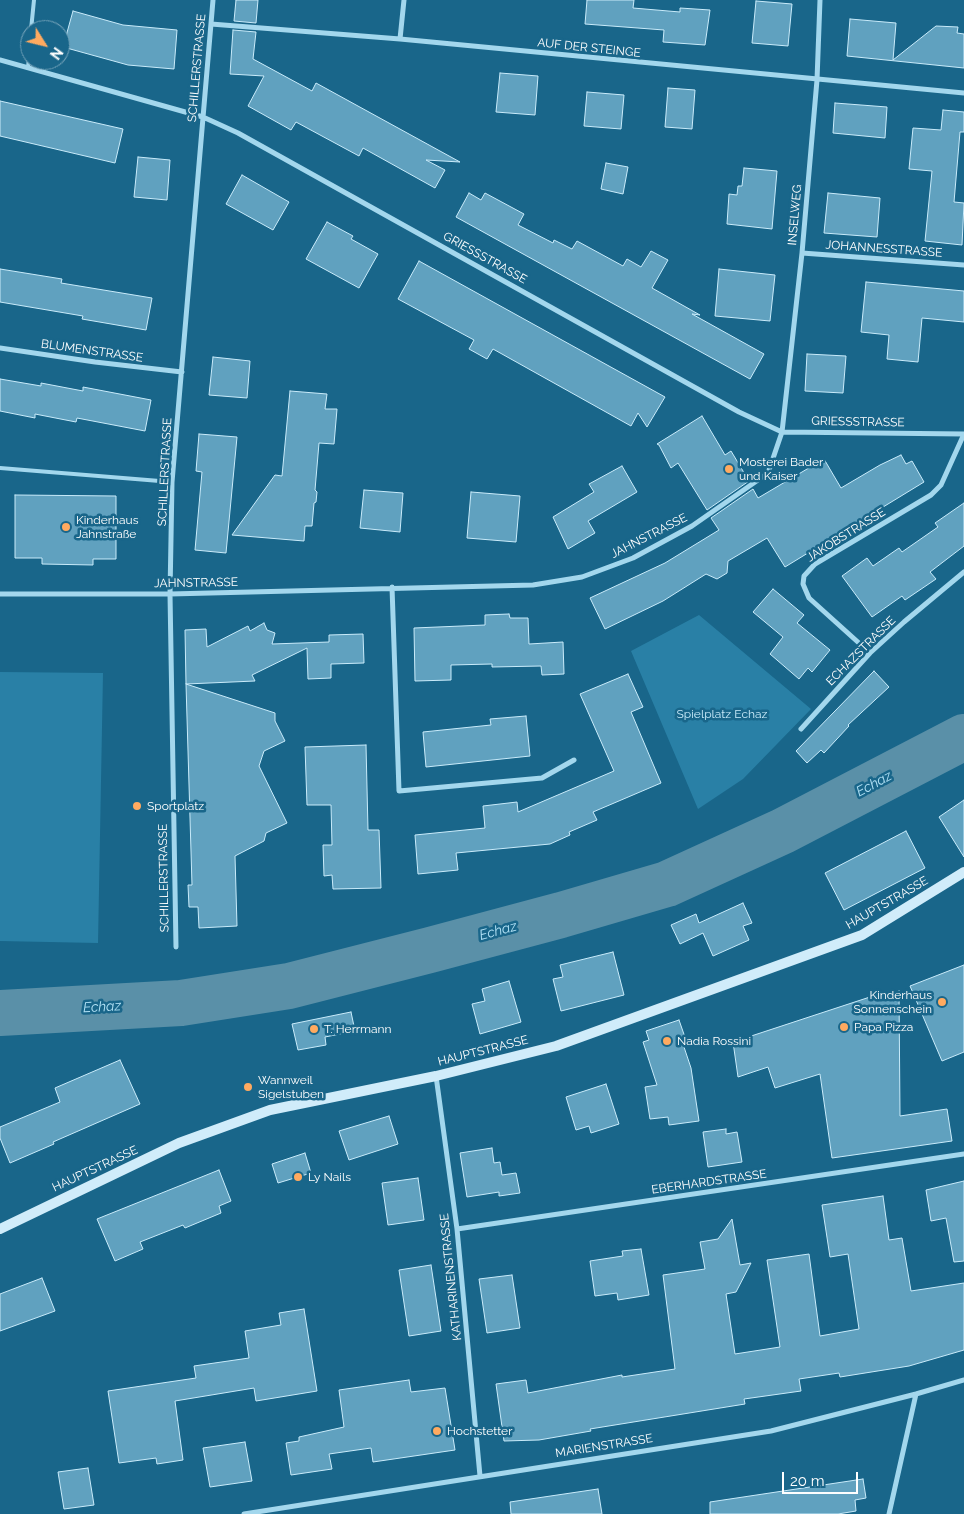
<!DOCTYPE html>
<meta charset="utf-8">
<style>
body{margin:0}
#map{position:relative;width:964px;height:1514px;overflow:hidden;background:#19668a;font-family:Raleway,sans-serif}
canvas{display:block}
.north{position:absolute;left:20px;top:20px;width:50px;height:50px;box-sizing:border-box;background:#19668a;border:1px solid #75a3b9;border-radius:50%;rotate:126deg;font-size:14px;font-weight:700;line-height:20px;text-align:center;color:#fff}
.north::after{content:'';display:block;margin:auto;width:18px;height:22px;background:#ffaa60;clip-path:polygon(50% 0,100% 100%,50% 72%,0 100%)}
.scale{position:absolute;left:782px;top:1472px;width:76px;height:22px;box-sizing:border-box;border:2px solid #fff;border-top:0;padding-left:6px;font-size:15px;line-height:18px;white-space:nowrap;color:#fff;-webkit-text-stroke:4px #19668a;paint-order:stroke}
</style>
<div id="map">
<canvas width="964" height="1514"></canvas>
<div class="north">N</div>
<div class="scale">20 m</div>
</div>
<script>
const g = document.querySelector('canvas').getContext('2d');
g.lineJoin = 'round';
function fill(path, color) {
  g.fillStyle = color;
  g.fill(path, 'evenodd');
}
function poly(rows) {
  const path = new Path2D();
  for (const r of rows) {
    path.moveTo(r[0], r[1]);
    for (let i = 2; i < r.length; i += 2) path.lineTo(r[i], r[i + 1]);
  }
  return path;
}
function stroke(path, color, width, dash) {
  g.strokeStyle = color;
  g.lineWidth = width;
  g.lineCap = dash ? 'butt' : 'round';
  g.setLineDash(dash || []);
  g.stroke(path);
}
function drawText(font, color, halo, rows, align = 'center') {
  g.font = font + ' Raleway,sans-serif';
  g.lineWidth = 5;
  g.setLineDash([]);
  g.textBaseline = 'middle';
  g.strokeStyle = halo;
  g.fillStyle = color;
  for (const [text, x, y, turn = 0] of rows) {
    g.save();
    g.translate(x, y);
    g.rotate((+turn || 0) * Math.PI / 180);
    g.textAlign = isNaN(turn) ? turn : align;
    if (halo) g.strokeText(text, 0, 0);
    g.fillText(text, 0, 0);
    g.restore();
  }
}
fill(poly([
 [699,615,811,709,743,779,698,809,631,651],
 [0,672,103,673,98,943,0,941]
]), '#2980a6');
stroke(poly([
 [0,1013,181,1003,289,986,430,950,561,915,667,884,783,831,964,737]
]), '#5a90a8', 46);
const building = poly([
 [236,0,258,0,256,23,234,21,236,0],
 [587,0,634,0,633,8,680,12,680,8,710,10,705,45,663,42,664,30,585,24,587,0],
 [756,1,792,4,788,46,752,43,756,1],
 [73,11,123,25,177,30,174,69,128,65,63,47,73,11],
 [850,19,896,23,893,60,936,26,958,27,957,33,964,34,964,68,847,56,850,19],
 [233,30,256,32,253,59,312,91,316,83,460,162,426,160,445,170,435,188,363,148,359,156,296,122,291,130,248,106,264,76,230,74,233,30],
 [500,73,538,76,535,115,496,112,500,73],
 [668,88,695,90,692,129,665,127,668,88],
 [587,92,624,95,621,129,584,126,587,92],
 [0,101,123,129,115,163,0,136,0,101],
 [835,103,887,107,885,138,833,133,835,103],
 [943,110,964,112,964,132,960,132,954,202,964,203,962,245,925,241,932,171,909,169,913,128,941,130,943,110],
 [138,157,170,160,167,200,134,197,138,157],
 [606,163,628,167,623,194,601,189,606,163],
 [744,168,777,171,772,229,727,224,729,194,737,195,738,186,742,186,744,168],
 [242,175,289,202,273,230,226,204,242,175],
 [469,193,481,200,485,193,524,214,518,225,553,243,554,240,572,249,577,241,623,266,627,259,641,267,651,251,668,260,652,288,700,315,692,314,764,354,750,379,456,217,469,193],
 [828,193,880,198,877,237,824,233,828,193],
 [327,222,353,236,351,239,378,254,359,288,306,259,327,222],
 [419,261,665,397,647,427,638,413,631,426,493,349,487,359,469,349,474,340,398,299,419,261],
 [0,269,62,279,61,283,152,298,146,330,82,319,83,316,0,302,0,269],
 [719,269,775,275,770,321,715,316,719,269],
 [866,282,964,291,964,322,922,318,918,362,887,359,889,335,861,332,866,282],
 [807,354,846,356,843,393,805,391,807,354],
 [213,357,250,361,247,398,209,395,213,357],
 [0,379,41,386,41,383,83,391,83,387,151,400,145,431,77,418,76,422,35,414,35,418,0,411,0,379],
 [290,391,327,394,325,409,337,409,334,444,319,443,315,490,317,492,316,502,314,503,312,526,305,526,304,541,232,535,275,475,282,476,290,391],
 [702,416,725,455,731,451,749,481,707,510,678,463,671,468,659,445,657,444,702,416],
 [199,434,237,437,226,553,195,550,202,472,196,471,199,434],
 [901,455,906,464,912,461,924,482,785,567,767,538,728,561,727,573,717,579,706,574,663,601,605,629,590,598,665,563,719,530,711,518,753,489,758,498,824,459,841,488,880,465,901,455],
 [622,466,637,492,588,521,595,533,568,549,553,517,594,492,589,484,622,466],
 [364,490,403,493,400,532,360,528,364,490],
 [471,492,520,496,516,542,467,538,471,492],
 [15,495,116,496,116,559,93,559,93,565,42,564,42,558,15,558,15,495],
 [964,503,964,546,930,572,936,579,905,600,902,596,872,617,842,576,867,558,873,566,899,548,902,552,938,527,935,523,964,503],
 [773,589,804,615,797,623,830,650,812,672,808,668,799,679,770,654,783,637,753,612,773,589],
 [509,614,510,618,528,618,529,644,563,642,564,674,542,675,541,666,492,667,492,664,451,665,451,680,415,681,414,628,485,625,485,615,509,614],
 [264,623,267,630,275,633,272,644,329,642,329,635,363,634,364,663,331,664,331,678,308,679,307,648,252,675,255,681,186,684,185,630,206,629,207,647,248,626,250,631,264,623],
 [874,671,889,687,848,725,849,726,824,753,821,750,807,763,796,751,874,671],
 [628,674,643,707,631,712,661,783,593,812,597,820,569,832,570,835,550,844,456,853,458,870,418,874,415,835,485,828,483,806,517,802,518,812,614,771,580,694,628,674],
 [186,684,275,713,275,721,285,741,264,751,259,766,287,823,266,833,264,841,235,856,237,926,199,928,198,907,189,907,188,885,192,885,186,684],
 [526,716,530,756,426,767,423,732,491,725,490,719,526,716],
 [366,745,368,830,379,830,381,888,333,889,332,875,324,876,323,845,332,845,331,805,307,805,305,747,366,745],
 [964,800,964,857,939,817,964,800],
 [906,831,925,868,844,910,825,873,906,831],
 [743,903,752,923,743,926,749,940,713,956,703,933,680,944,671,925,696,914,699,923,743,903],
 [613,952,624,995,561,1011,553,979,563,977,560,965,613,952],
 [964,965,964,1052,942,1061,910,986,964,965],
 [509,981,521,1022,480,1034,472,1004,485,1001,482,989,509,981],
 [899,991,900,1116,947,1109,952,1141,832,1158,820,1074,775,1088,768,1067,738,1077,733,1042,876,995,877,1000,899,991],
 [351,1012,355,1031,325,1037,326,1045,298,1050,292,1024,351,1012],
 [679,1020,687,1043,683,1044,691,1068,699,1121,669,1125,668,1117,650,1119,645,1087,657,1085,643,1042,649,1040,646,1031,679,1020],
 [120,1060,140,1104,53,1142,54,1144,10,1163,0,1138,0,1127,60,1102,55,1088,120,1060],
 [606,1084,619,1124,591,1133,589,1126,576,1130,566,1097,606,1084],
 [389,1116,398,1144,349,1160,339,1131,389,1116],
 [726,1129,726,1134,737,1132,742,1162,708,1167,703,1132,726,1129],
 [492,1148,494,1163,500,1162,502,1175,516,1173,520,1193,499,1196,499,1192,467,1197,460,1153,492,1148],
 [305,1153,311,1173,278,1183,272,1164,305,1153],
 [219,1170,231,1201,219,1206,221,1213,185,1228,183,1225,140,1242,143,1249,115,1261,97,1219,219,1170],
 [418,1178,424,1220,388,1225,382,1183,418,1178],
 [964,1181,964,1261,954,1262,946,1218,931,1221,926,1190,964,1181],
 [883,1196,889,1240,902,1238,911,1291,964,1283,964,1350,909,1366,840,1377,839,1373,799,1379,801,1391,744,1399,745,1404,590,1429,591,1431,539,1440,504,1441,496,1384,526,1380,528,1393,622,1375,622,1377,675,1369,663,1275,705,1269,700,1242,718,1239,732,1219,740,1265,751,1263,736,1292,726,1294,735,1354,780,1347,767,1260,809,1254,820,1336,859,1329,848,1254,830,1257,822,1205,883,1196],
 [641,1249,649,1295,618,1300,617,1293,595,1296,590,1261,623,1256,622,1251,641,1249],
 [431,1265,441,1331,409,1336,399,1270,431,1265],
 [512,1275,520,1328,487,1333,479,1279,512,1275],
 [42,1278,55,1311,0,1331,0,1294,42,1278],
 [304,1309,317,1391,256,1401,254,1388,175,1401,183,1460,157,1464,156,1458,119,1463,108,1391,196,1378,194,1366,249,1358,245,1331,281,1325,279,1313,304,1309],
 [409,1380,411,1392,445,1388,455,1450,373,1462,371,1448,329,1454,332,1469,291,1475,286,1443,299,1441,299,1437,344,1427,339,1390,409,1380],
 [245,1442,252,1481,210,1487,203,1448,245,1442],
 [88,1468,94,1505,64,1509,58,1472,88,1468],
 [863,1479,866,1498,855,1500,856,1511,838,1514,710,1514,710,1502,863,1479],
 [598,1489,602,1514,511,1514,510,1502,598,1489]
]);
fill(building, '#60a1bf');
stroke(building, '#c9ebfa', 1);
stroke(poly([
 [31,30,34,0],
 [28,68,30,46],
 [0,468,172,482]
]), '#a3d7ed', 4);
stroke(poly([
 [211,24,400,39,964,93],
 [400,39,404,0],
 [0,60,203,117,238,133,739,412,782,432,964,434],
 [802,253,964,265],
 [0,348,95,362,182,372],
 [392,587,399,791,542,778,574,760],
 [0,594,170,594,533,585,582,577,633,558,692,526,768,473,782,432,802,253,817,80,820,0],
 [870,653,809,598,803,584,804,576,815,564,931,495,941,485,964,434],
 [801,729,870,653,904,622,964,572],
 [176,947,170,594,172,482,213,0],
 [436,1076,457,1229,480,1476],
 [457,1229,964,1154],
 [244,1514,771,1431,916,1394,964,1380],
 [889,1514,916,1394]
]), '#a3d7ed', 5);
stroke(poly([
 [0,1229,179,1143,270,1110,436,1076,556,1046,862,935,964,872]
]), '#d0ecfa', 10);
for (const [x, y, r, color] of [
 [729,469,5,"#ffaa60"],
 [66,527,5,"#ffaa60"],
 [137,806,5,"#ffaa60"],
 [942,1002,5,"#ffaa60"],
 [844,1027,5,"#ffaa60"],
 [314,1029,5,"#ffaa60"],
 [667,1041,5,"#ffaa60"],
 [248,1087,5,"#ffaa60"],
 [298,1177,5,"#ffaa60"],
 [437,1431,5,"#ffaa60"]
]) {
  const dot = new Path2D();
  dot.arc(x, y, r, 0, 2 * Math.PI);
  g.fillStyle = color;
  g.fill(dot);
  stroke(dot, '#19668a', 2);
}
drawText('12px', '#fff', '#19668a', [
 ["AUF DER STEINGE",589,48,6],
 ["SCHILLERSTRASSE",197,68,-85],
 ["INSELWEG",795,215,-85],
 ["JOHANNESSTRASSE",884,249,4],
 ["GRIESSSTRASSE",485,258,29],
 ["BLUMENSTRASSE",92,351,8],
 ["GRIESSSTRASSE",858,422,1],
 ["SCHILLERSTRASSE",165,472,-87],
 ["JAKOBSTRASSE",846,535,-32],
 ["JAHNSTRASSE",649,536,-27],
 ["JAHNSTRASSE",196,583,-1],
 ["ECHAZSTRASSE",861,651,-45],
 ["SCHILLERSTRASSE",164,878,-91],
 ["HAUPTSTRASSE",887,903,-30],
 ["HAUPTSTRASSE",483,1051,-14],
 ["HAUPTSTRASSE",95,1169,-25],
 ["EBERHARDSTRASSE",709,1182,-8],
 ["KATHARINENSTRASSE",451,1277,-96],
 ["MARIENSTRASSE",604,1446,-9]
]);
drawText('12px', '#fff', '#19668a', [
 ["Mosterei Bader",739,462],
 ["und Kaiser",739,476],
 ["Kinderhaus",76,520],
 ["Jahnstraße",76,534],
 ["Sportplatz",147,806],
 ["Kinderhaus",932,995,"right"],
 ["Sonnenschein",932,1009,"right"],
 ["Papa Pizza",854,1027],
 ["T. Herrmann",324,1029],
 ["Nadia Rossini",677,1041],
 ["Wannweil",258,1080],
 ["Sigelstuben",258,1094],
 ["Ly Nails",308,1177],
 ["Hochstetter",447,1431]
], 'left');
drawText('12px', '#c9ebfa', '#19668a', [
 ["Spielplatz Echaz",722,714]
]);
drawText('italic 14px', '#b3e2f6', '#19668a', [
 ["Echaz",874,784,-28],
 ["Echaz",498,931,-15],
 ["Echaz",102,1007,-3]
]);
</script>
